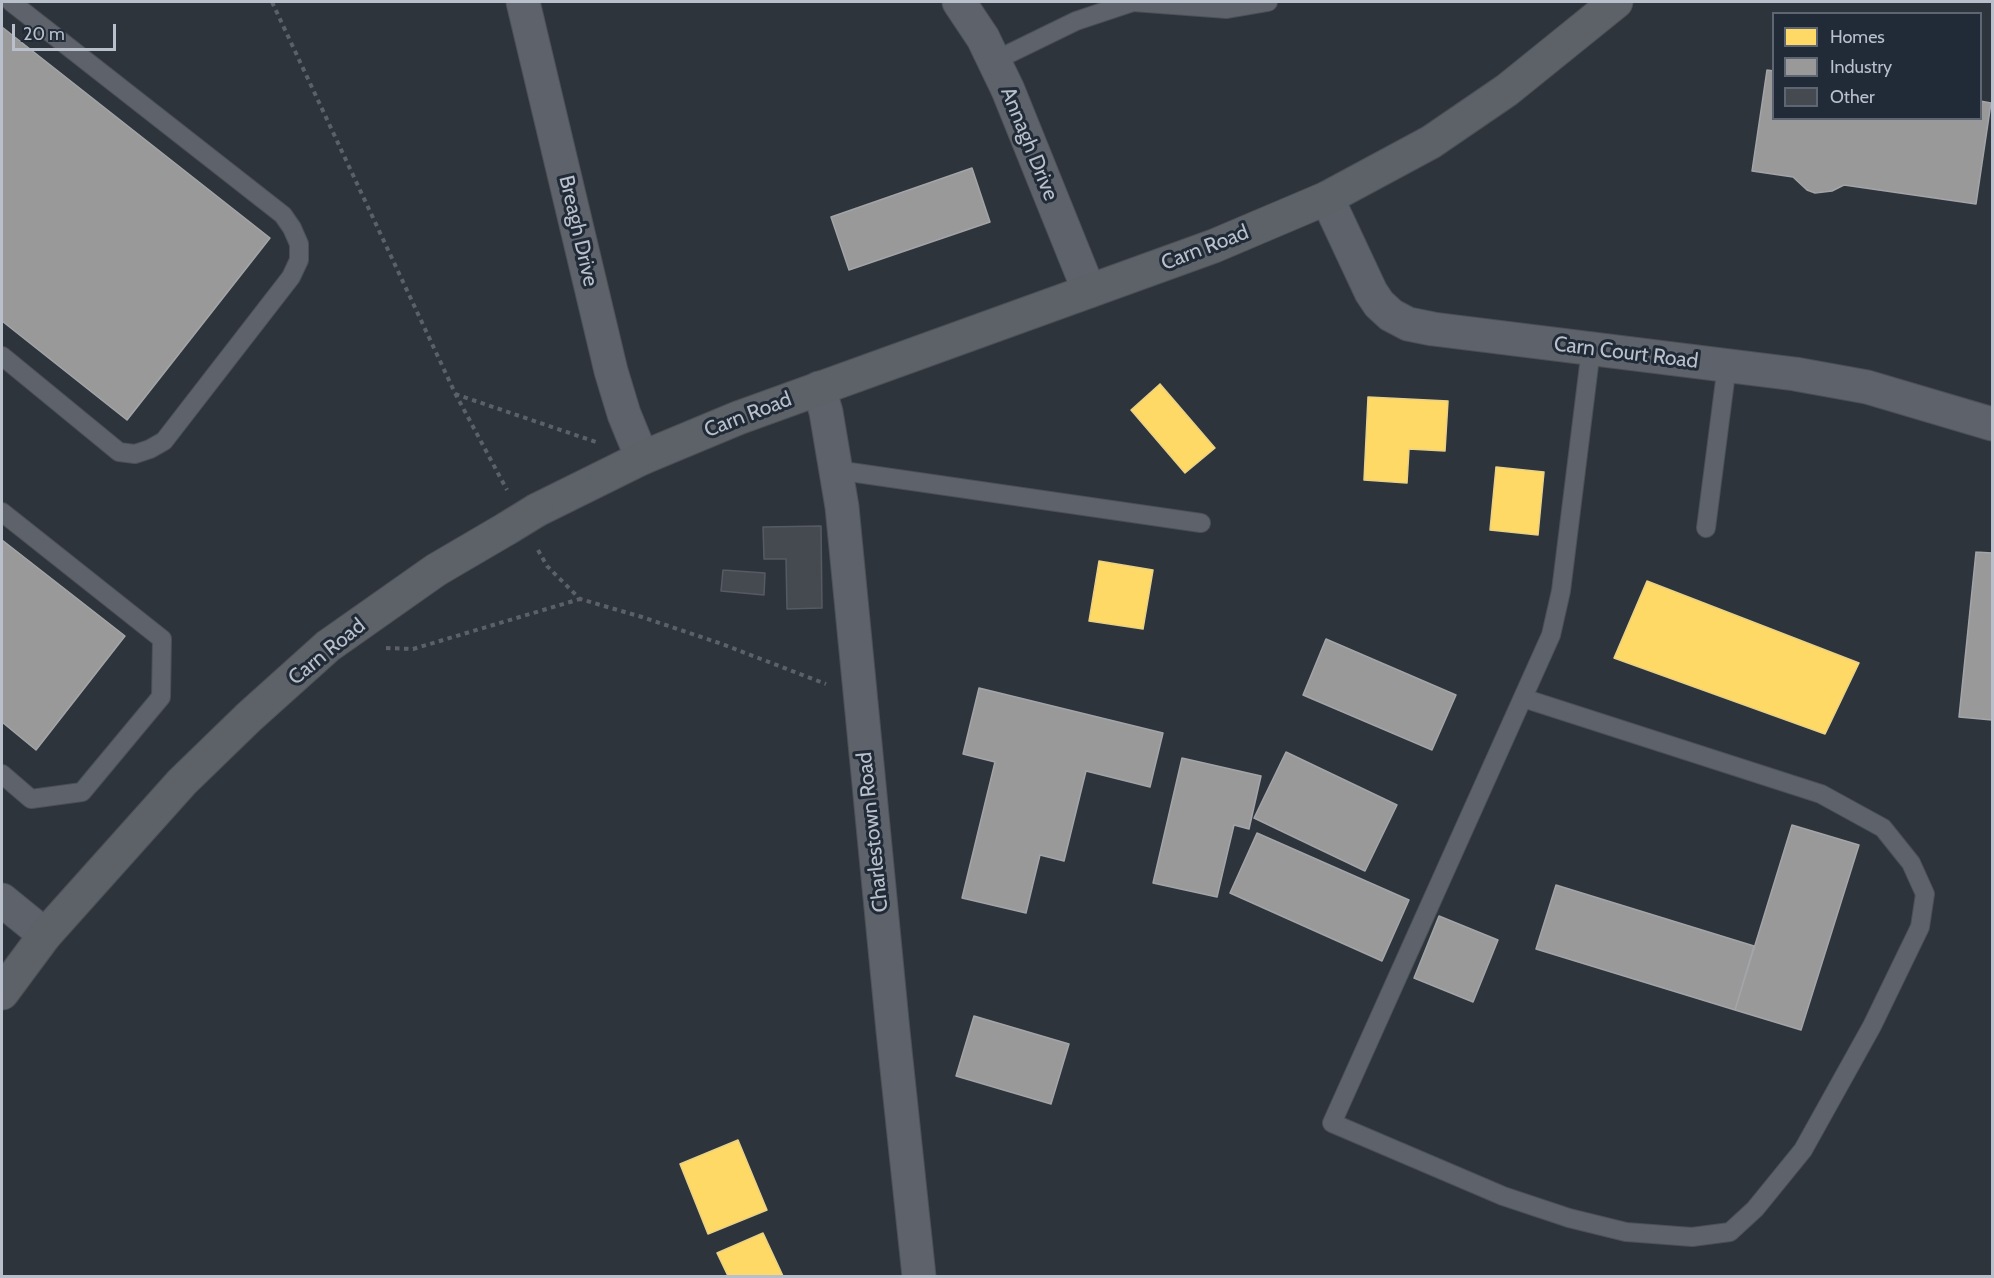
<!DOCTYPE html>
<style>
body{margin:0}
#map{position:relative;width:1994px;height:1278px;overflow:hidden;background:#2e343c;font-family:Cabin,sans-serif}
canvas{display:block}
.frame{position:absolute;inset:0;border:3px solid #b9c0cc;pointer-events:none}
.legend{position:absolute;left:1772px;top:12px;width:210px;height:108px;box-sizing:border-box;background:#212a37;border:2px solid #5e6673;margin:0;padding:8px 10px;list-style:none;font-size:18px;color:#b9c0cc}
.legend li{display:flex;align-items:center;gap:12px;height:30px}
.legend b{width:30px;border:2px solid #5e6673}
.scale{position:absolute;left:12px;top:24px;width:104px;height:27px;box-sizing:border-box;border:3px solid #b9c0cc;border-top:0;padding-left:8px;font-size:18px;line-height:21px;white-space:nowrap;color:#b9c0cc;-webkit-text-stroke:4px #212a37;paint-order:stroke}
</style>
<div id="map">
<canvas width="1994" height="1278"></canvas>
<div class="frame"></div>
<ul class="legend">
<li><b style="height:16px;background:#ffd966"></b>Homes</li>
<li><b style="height:16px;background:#999"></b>Industry</li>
<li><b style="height:16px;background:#454a51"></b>Other</li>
</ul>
<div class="scale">20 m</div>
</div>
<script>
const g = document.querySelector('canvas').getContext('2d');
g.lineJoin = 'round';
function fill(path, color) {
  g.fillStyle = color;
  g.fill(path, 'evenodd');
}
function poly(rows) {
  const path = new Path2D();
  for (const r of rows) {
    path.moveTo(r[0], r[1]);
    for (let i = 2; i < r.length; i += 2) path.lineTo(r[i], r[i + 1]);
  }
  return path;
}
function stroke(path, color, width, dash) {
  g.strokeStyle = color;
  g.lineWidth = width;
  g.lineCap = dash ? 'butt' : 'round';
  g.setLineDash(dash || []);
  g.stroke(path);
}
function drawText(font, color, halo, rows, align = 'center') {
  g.font = font + ' Cabin,sans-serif';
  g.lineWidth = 6;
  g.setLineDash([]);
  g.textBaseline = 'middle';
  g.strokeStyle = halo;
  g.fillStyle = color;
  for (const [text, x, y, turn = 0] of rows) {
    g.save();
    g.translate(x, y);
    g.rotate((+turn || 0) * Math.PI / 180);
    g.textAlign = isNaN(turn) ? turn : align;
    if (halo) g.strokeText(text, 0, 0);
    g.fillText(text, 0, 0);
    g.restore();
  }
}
const homes = poly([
 [1160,384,1215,448,1185,473,1131,410,1160,384],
 [1368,397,1448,401,1445,451,1409,449,1407,483,1364,480,1368,397],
 [1496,467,1544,472,1538,535,1490,530,1496,467],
 [1099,561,1153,570,1143,629,1089,621,1099,561],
 [1647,581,1859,663,1825,734,1614,658,1647,581],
 [738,1140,767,1210,708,1234,680,1164,738,1140],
 [763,1233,783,1276,728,1276,717,1253,763,1233]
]);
fill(homes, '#ffd966');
stroke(homes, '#ead285', 1.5);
const industry = poly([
 [2,27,270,238,127,420,2,321,2,27],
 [1767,70,1774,71,1774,118,1980,118,1980,101,1991,103,1976,204,1844,185,1832,191,1815,193,1807,190,1793,177,1752,171,1767,70],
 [972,168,990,222,849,270,831,217,972,168],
 [2,540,125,636,36,750,2,722,2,540],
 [1976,552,1992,553,1992,720,1959,717,1976,552],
 [1326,639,1456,695,1432,750,1303,695,1326,639],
 [979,688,1163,733,1150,787,1086,771,1064,861,1040,855,1026,913,962,898,995,762,963,754,979,688],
 [1286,752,1397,805,1365,871,1254,818,1286,752],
 [1182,758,1261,776,1249,829,1234,825,1217,897,1153,883,1182,758],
 [1792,825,1859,845,1801,1030,1735,1010,1792,825],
 [1257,833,1409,900,1382,961,1230,893,1257,833],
 [1556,885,1754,946,1735,1010,1536,949,1556,885],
 [1439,916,1498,940,1473,1002,1414,978,1439,916],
 [974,1016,1069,1044,1051,1104,956,1076,974,1016]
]);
fill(industry, '#999');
stroke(industry, '#a3a5a8', 1.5);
const building = poly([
 [821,526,822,608,787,609,786,559,764,559,763,527,821,526],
 [723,570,765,573,764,595,721,591,723,570]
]);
fill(building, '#454a51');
stroke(building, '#565b63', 1.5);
const lane = poly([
 [994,61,1076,21,1133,2,1227,9,1268,2],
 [2,356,119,452,135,454,150,449,164,441,291,277,299,260,299,244,292,228,283,215,11,2],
 [836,470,1201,523],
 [2,512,162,639,161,697,82,792,31,799,2,774],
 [1706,528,1727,365],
 [1523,698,1821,794,1883,828,1911,863,1925,894,1920,927,1872,1026,1803,1150,1755,1209,1730,1232,1692,1237,1626,1232,1569,1218,1503,1196,1332,1123,1551,635,1561,591,1591,349]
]);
const street = poly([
 [523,2,611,371,624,414,642,458],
 [959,2,983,38,1008,90,1089,291],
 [1327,198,1371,292,1379,304,1391,315,1408,324,1433,329,1795,374,1867,387,1992,424],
 [819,388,826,412,842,507,893,1031,919,1276],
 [2,900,45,935]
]);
const secondary = poly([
 [537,510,642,458,738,418,1214,246,1327,198,1431,142,1507,90,1616,2],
 [2,993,45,935,182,782,249,717,328,646,436,570,506,529]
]);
stroke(lane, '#4c5056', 20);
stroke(street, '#4c5056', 35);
stroke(secondary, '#4c5056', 35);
stroke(poly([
 [272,2,455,393,507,490],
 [455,394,596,442],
 [538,550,547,566,580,599,642,617,722,644,826,684],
 [386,648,413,649,580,599]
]), '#5b6167', 4, [4.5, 4.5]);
stroke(lane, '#5e626a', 18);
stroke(street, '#5e626a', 33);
stroke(secondary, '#5d6168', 33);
const secondaryBridge = poly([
 [506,529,537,510]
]);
stroke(secondaryBridge, '#4c5056', 35, []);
stroke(secondaryBridge, '#5d6168', 33);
drawText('21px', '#b9c0cc', '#212a37', [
 ["Annagh Drive",1029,144,68],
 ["Breagh Drive",578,231,77],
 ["Carn Road",1205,248,-21],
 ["Carn Court Road",1626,353,7],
 ["Carn Road",748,415,-21],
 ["Carn Road",327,652,-39],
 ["Charlestown Road",873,832,-96]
]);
</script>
